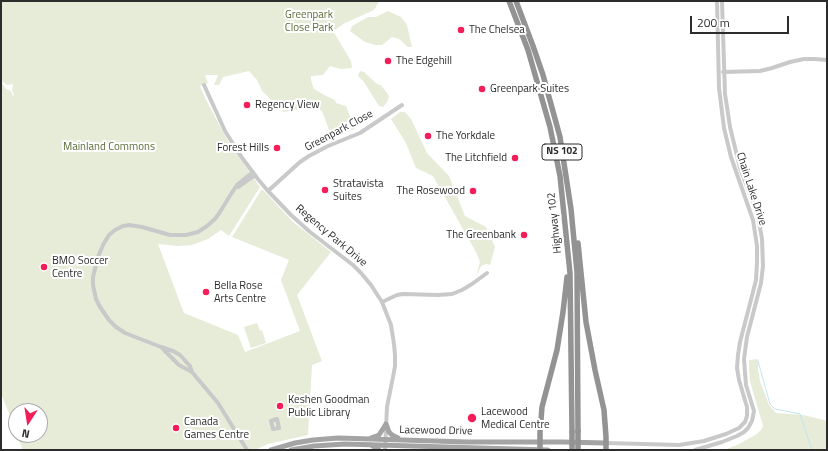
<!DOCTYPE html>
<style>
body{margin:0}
#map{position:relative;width:828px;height:451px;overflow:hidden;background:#fff;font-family:"Titillium Web",sans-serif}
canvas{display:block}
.frame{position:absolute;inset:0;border:2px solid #2c2c2c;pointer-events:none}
.north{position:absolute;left:8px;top:403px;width:40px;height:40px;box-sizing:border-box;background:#fff;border:1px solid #ababab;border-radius:50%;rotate:192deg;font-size:11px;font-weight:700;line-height:16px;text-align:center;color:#2c2c2c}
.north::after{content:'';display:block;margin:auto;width:14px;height:18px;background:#f31e59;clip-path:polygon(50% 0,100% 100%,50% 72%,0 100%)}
.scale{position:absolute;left:690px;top:16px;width:99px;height:18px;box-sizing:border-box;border:2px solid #2c2c2c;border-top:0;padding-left:5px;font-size:12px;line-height:14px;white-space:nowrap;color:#2c2c2c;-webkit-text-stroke:3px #fff;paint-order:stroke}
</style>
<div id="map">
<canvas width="828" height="451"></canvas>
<div class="frame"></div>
<div class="north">N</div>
<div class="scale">200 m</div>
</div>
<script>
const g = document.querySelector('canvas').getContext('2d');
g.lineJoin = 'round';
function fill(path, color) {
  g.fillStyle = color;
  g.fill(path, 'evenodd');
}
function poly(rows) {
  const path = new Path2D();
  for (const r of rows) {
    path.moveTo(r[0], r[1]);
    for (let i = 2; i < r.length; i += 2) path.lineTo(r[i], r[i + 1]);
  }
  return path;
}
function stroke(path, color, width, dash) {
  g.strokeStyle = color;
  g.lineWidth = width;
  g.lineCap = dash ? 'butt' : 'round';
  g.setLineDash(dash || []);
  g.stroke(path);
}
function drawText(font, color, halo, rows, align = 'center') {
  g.font = font + ' "Titillium Web",sans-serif';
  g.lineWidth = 4;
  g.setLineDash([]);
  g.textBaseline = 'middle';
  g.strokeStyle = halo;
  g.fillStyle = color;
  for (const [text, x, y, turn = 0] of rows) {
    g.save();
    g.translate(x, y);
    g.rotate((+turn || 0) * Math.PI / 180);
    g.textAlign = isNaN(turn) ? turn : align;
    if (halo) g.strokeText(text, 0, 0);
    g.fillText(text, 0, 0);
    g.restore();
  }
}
fill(poly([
 [1,1,379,1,379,2,374,10,345,23,333,31,351,61,352,68,341,69,330,66,323,75,311,76,311,80,314,89,326,96,335,100,336,103,339,104,346,106,355,129,332,138,322,111,308,104,305,108,284,112,262,91,257,80,249,71,223,77,219,85,214,85,218,75,205,75,208,83,200,86,205,98,229,143,260,187,229,236,221,230,208,239,192,245,178,246,158,244,184,313,238,335,245,352,300,331,281,280,289,260,232,237,262,189,293,222,331,252,297,295,322,361,312,365,308,435,268,444,255,450,23,450,17,435,40,435,40,411,16,411,16,432,1,393,1,82,6,89,11,91,13,96,14,96,14,95,12,90,13,84,7,85,5,83,1,81],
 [388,11,401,17,407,25,412,47,408,47,399,39,392,37,382,45,376,45,365,42,350,31,352,26,368,17,376,17],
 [360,71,364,72,377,84,381,85,389,96,387,102,383,107,379,106,364,82,358,76],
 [400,112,405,112,411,119,427,153,449,176,465,216,486,227,495,247,490,265,486,264,481,266,476,276,480,262,476,252,433,176,416,168,406,143,391,119],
 [257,323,260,331,262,330,266,343,251,348,244,327],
 [758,359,758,369,760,381,769,405,776,413,804,415,827,421,827,450,724,450,737,445,757,434,761,430,763,426,761,419,753,392,750,381,749,370,749,360]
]), '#e6ecd8');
stroke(poly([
 [758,361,770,404,775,409,800,414,812,450]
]), '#c2e5ed', 1);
stroke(poly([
 [723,72,760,71,772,68,790,62,804,59,814,59,827,60],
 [204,85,225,131,240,155,257,178,268,191,291,215,310,232,353,265,361,273,371,285,382,302,391,325,394,344,395,355,395,366,393,377,387,407,385,450],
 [238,187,255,175],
 [268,191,300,162,309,156,328,146,360,133,402,105],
 [382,302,397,295,403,294,438,295,452,294,462,290,472,284,487,273],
 [163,349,179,365,192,372],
 [277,419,279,428,273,429,271,421,277,419],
 [606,443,679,445,704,441,726,434,739,428,745,422,747,416,747,407,739,380,737,368,738,355,740,342,753,292,756,280,757,262,757,246,753,220,731,157,724,128,719,88,717,1],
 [247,450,218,403,192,372,190,366,180,355,173,351,161,347,125,333,116,327,109,320,100,307,96,299,93,285,93,277,98,257,103,245,109,235,115,230,123,226,129,225,142,227,170,235,186,235,198,232,207,226,215,219,220,212,231,194,237,185,243,180,253,172],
 [695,450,722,442,737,436,744,432,748,428,752,421,754,411,746,385,744,359,747,337,761,283,763,266,762,239,759,222,754,205,740,168,730,127,725,94,722,1]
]), '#c9c9c9', 4);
stroke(poly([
 [386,424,389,432,392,435,398,438],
 [371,438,379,435,386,424],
 [371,445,379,450],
 [271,450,295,443,313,440,338,438,467,442,562,442,606,443],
 [291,450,314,446,345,444,548,450]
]), '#a4a4a4', 5);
stroke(poly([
 [509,1,528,50,550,127,560,176,570,273,572,432],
 [516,1,533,46,543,75,560,137,571,209,577,272,578,431],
 [578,243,586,322,595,370,604,410,606,437,606,450],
 [540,450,540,432,542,407,557,350,563,312,567,277]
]), '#939393', 5.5);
stroke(poly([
 [572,450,572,432],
 [578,450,578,431]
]), '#939393', 5.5);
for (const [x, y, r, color] of [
 [461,30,4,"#f31e59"],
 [388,61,4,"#f31e59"],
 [482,89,4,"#f31e59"],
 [247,105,4,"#f31e59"],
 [428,136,4,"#f31e59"],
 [277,148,4,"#f31e59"],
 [515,158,4,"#f31e59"],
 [325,190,4,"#f31e59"],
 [473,191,4,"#f31e59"],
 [524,235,4,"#f31e59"],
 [44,267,4,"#f31e59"],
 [206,292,4,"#f31e59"],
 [280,406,4,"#f31e59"],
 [472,418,5,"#f31e59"],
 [176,428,4,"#f31e59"]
]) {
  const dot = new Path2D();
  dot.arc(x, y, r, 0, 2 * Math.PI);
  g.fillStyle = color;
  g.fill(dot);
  stroke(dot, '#fff', 1.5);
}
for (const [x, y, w] of [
 [562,152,40]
]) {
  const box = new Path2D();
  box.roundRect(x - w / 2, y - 8, w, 16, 3);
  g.fillStyle = '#fff';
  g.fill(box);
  stroke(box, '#2c2c2c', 1);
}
drawText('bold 10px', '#2c2c2c', null, [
 ["NS 102",562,152]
]);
drawText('11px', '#5a6b36', '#fff', [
 ["Greenpark",309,15],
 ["Close Park",309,28],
 ["Mainland Commons",109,147]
]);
drawText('11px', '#2c2c2c', '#fff', [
 ["The Chelsea",469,30],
 ["The Edgehill",396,61],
 ["Greenpark Suites",490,89],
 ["Regency View",255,105],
 ["The Yorkdale",436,136],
 ["Forest Hills",269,148,"right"],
 ["The Litchfield",507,158,"right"],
 ["Stratavista",333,184],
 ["Suites",333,197],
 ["The Rosewood",465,191,"right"],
 ["The Greenbank",516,235,"right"],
 ["BMO Soccer",52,261],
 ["Centre",52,274],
 ["Bella Rose",214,286],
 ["Arts Centre",214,299],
 ["Keshen Goodman",288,400],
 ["Public Library",288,413],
 ["Lacewood",481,412],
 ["Medical Centre",481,425],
 ["Canada",184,422],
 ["Games Centre",184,435]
], 'left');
drawText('11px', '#2c2c2c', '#fff', [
 ["Greenpark Close",339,131,-28],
 ["Chain Lake Drive",751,189,72],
 ["Highway 102",555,223,-96],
 ["Regency Park Drive",331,236,40],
 ["Lacewood Drive",436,431,1]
]);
</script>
